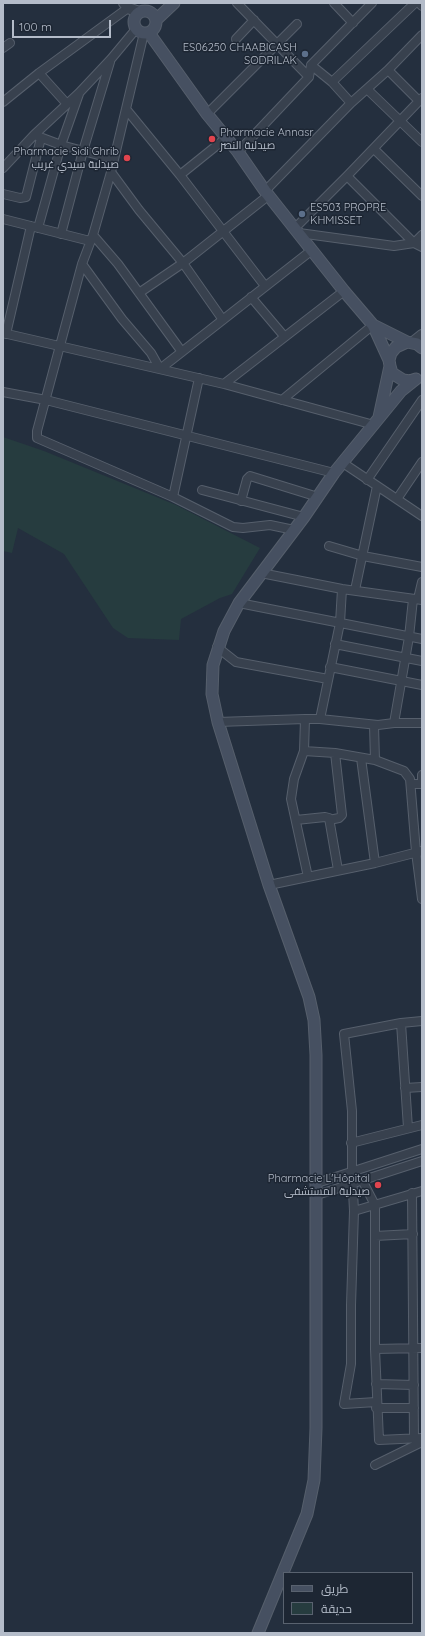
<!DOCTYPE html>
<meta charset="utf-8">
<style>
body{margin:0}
#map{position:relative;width:425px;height:1636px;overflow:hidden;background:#242f3e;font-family:Quicksand,Cairo,sans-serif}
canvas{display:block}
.frame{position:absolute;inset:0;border:4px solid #b4bcc9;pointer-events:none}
.legend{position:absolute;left:283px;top:1572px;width:130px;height:52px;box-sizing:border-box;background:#1d2633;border:1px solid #59626f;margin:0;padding:5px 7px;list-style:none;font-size:12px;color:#b4bcc9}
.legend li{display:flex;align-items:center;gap:8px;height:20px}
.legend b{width:20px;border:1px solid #59626f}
.scale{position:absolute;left:12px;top:20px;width:99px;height:18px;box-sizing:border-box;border:2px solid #b4bcc9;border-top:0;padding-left:5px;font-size:12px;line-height:14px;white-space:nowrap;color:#b4bcc9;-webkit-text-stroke:3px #1d2633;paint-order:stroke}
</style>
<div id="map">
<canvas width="425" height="1636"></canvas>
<div class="frame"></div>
<ul class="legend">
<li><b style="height:5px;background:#465061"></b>طريق</li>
<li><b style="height:11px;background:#263c3f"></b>حديقة</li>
</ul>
<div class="scale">100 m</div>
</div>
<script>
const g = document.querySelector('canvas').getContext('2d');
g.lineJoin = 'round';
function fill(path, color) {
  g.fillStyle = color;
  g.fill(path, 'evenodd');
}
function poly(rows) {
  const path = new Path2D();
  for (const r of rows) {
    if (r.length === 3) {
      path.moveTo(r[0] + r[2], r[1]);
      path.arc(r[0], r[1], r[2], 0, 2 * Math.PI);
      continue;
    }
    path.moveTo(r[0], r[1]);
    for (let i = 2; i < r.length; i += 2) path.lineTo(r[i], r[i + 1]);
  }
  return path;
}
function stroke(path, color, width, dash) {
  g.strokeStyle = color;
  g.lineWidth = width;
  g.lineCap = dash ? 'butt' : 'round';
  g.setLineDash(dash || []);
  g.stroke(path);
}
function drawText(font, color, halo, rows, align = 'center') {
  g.font = font + ' Quicksand,Cairo,sans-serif';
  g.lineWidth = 3;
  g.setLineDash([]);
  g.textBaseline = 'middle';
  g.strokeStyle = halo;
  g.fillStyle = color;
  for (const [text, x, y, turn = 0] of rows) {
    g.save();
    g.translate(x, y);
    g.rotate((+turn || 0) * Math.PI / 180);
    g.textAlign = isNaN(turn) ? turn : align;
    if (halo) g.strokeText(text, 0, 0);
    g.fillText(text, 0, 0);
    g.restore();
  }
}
fill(poly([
 [3,437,44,451,176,505,260,548,232,594,220,598,181,619,179,640,128,638,113,628,64,554,18,528,12,553,3,551]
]), '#263c3f');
const minor = poly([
 [237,3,309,77],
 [334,3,353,23],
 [419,3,422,6],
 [144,33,111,172,93,235,82,264,37,431,37,438,173,497,233,527,243,528,270,525,294,530],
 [236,39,254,20],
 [3,48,10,43],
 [311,65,332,82,351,103],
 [388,70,419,101],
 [39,73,67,104],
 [332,82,415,3],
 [367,89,422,142],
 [3,102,39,73,128,8],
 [126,109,180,175,265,286],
 [207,114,297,24],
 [37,136,61,145,113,159],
 [374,149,422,196],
 [238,152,309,77,311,65,372,3],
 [3,168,34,135,79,93,111,59,136,29],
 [111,172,139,210,183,263,223,320],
 [180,175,226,138],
 [347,176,414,243,422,247],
 [265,191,351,103,388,70,422,35],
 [3,194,20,198,26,197,41,138],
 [3,219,90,241],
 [38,228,61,145,79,94],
 [295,228,347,176,422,98],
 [299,233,394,246,414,243,422,235],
 [61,234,83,151,110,62],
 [93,235,118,264,182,352],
 [82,264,122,319,151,353,160,369,312,250],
 [139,293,183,263,269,195],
 [251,297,284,336],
 [3,333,224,384,374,425],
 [6,334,31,226],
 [224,384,344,291],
 [3,392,46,400,334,473],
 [282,400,373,325],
 [343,463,422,516],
 [367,480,422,400],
 [202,490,304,517],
 [173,497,199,378],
 [397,499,422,462],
 [241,501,247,479,250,476,318,497],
 [329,546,363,556,422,567],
 [261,573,342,589,422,600],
 [342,589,340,623,320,719,378,725,394,723],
 [355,590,377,486],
 [413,599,409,637,394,723,422,723],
 [418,599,422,582],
 [239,603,422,639],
 [335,644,422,661],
 [217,647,236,662,328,679],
 [330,667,422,685],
 [218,722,305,719],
 [374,725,375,760],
 [304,751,305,719,320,719],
 [361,758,375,863],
 [422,783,422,775],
 [411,784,422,784],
 [296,820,325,817,329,818,338,870],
 [329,820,339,818,342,815,335,753],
 [308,877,291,799,294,779,304,751,335,753,375,760,404,771,410,779,416,852,422,899],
 [269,885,375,863,422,851],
 [401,1023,408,1128],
 [405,1088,422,1087],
 [351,1143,422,1125],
 [362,1180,375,1205,375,1349,379,1440,422,1438],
 [317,1183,422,1149],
 [412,1193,414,1439],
 [317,1195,422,1161],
 [354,1211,422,1191],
 [375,1236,413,1234],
 [375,1349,422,1348],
 [376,1384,414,1385],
 [376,1402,344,1404,351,1364,351,1305,354,1211,352,1172,352,1111,344,1034,401,1023,422,1021],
 [376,1408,414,1408],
 [375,1465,422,1442]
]);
const tertiary = poly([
 [124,3,128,8,139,12],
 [412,343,422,335]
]);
const secondary = poly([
 [145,22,11],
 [156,20,174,3],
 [149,33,207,114,238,152,265,191,344,291,373,325,389,360],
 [373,325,407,342,417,344,422,348],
 [407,342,396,347,391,353,389,360,390,366,392,373,403,380,410,381,416,379],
 [379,417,390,366],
 [258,1633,307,1514,314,1480,316,1428,316,1055,314,1020,309,997,269,885,218,722,212,694,213,665,224,631,239,603,304,517,334,473,401,391,416,379]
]);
stroke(minor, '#565f6c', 10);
stroke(tertiary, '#565f6c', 12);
stroke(secondary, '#565f6c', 13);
stroke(minor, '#38414e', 8);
stroke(tertiary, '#38414e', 10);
stroke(secondary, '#465061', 11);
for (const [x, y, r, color] of [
 [305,54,4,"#5c6f8a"],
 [212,139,4,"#e0444e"],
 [127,158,4,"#e0444e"],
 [302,214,4,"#5c6f8a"],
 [378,1185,4,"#e0444e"]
]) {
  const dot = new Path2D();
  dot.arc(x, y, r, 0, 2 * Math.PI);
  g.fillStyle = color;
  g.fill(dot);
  stroke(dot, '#1d2633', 1.5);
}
drawText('11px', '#b4bcc9', '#1d2633', [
 ["ES06250 CHAABICASH",297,48],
 ["SODRILAK",297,61],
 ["Pharmacie Annasr",220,133,"left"],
 ["صيدلية النصر",220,146,"left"],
 ["Pharmacie Sidi Ghrib",119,152],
 ["صيدلية سيدي غريب",119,165],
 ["ES503 PROPRE",310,208,"left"],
 ["KHMISSET",310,221,"left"],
 ["Pharmacie L'Hôpital",370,1179],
 ["صيدلية المستشفى",370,1192]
], 'right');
</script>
